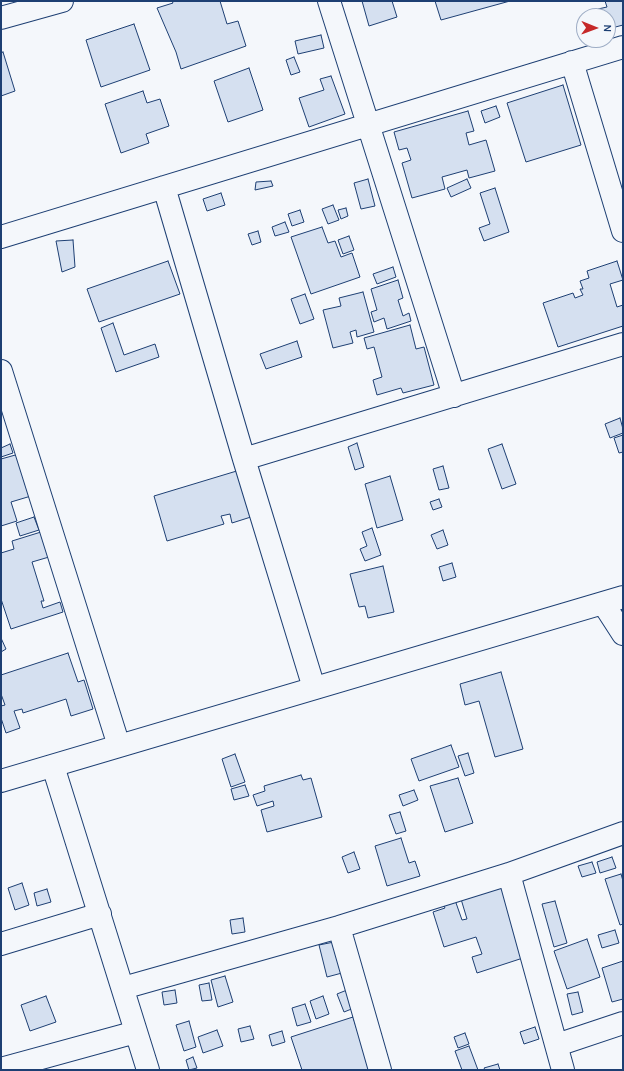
<!DOCTYPE html>
<style>
body{margin:0}
#map{position:relative;width:624px;height:1071px;overflow:hidden;background:#f4f7fb;font-family:Karla,sans-serif}
canvas{display:block}
.frame{position:absolute;inset:0;border:2px solid #1d3f73;pointer-events:none}
.north{position:absolute;left:576px;top:8px;width:40px;height:40px;box-sizing:border-box;background:#f4f7fb;border:1px solid #9eadc5;border-radius:50%;rotate:91deg;font-size:11px;font-weight:700;line-height:16px;text-align:center;color:#1d3f73}
.north::after{content:'';display:block;margin:auto;width:14px;height:18px;background:#c62828;clip-path:polygon(50% 0,100% 100%,50% 72%,0 100%)}
</style>
<div id="map">
<canvas width="624" height="1071"></canvas>
<div class="frame"></div>
<div class="north">N</div>
</div>
<script>
const g = document.querySelector('canvas').getContext('2d');
g.lineJoin = 'round';
function fill(path, color) {
  g.fillStyle = color;
  g.fill(path, 'evenodd');
}
function poly(rows) {
  const path = new Path2D();
  for (const r of rows) {
    path.moveTo(r[0], r[1]);
    for (let i = 2; i < r.length; i += 2) path.lineTo(r[i], r[i + 1]);
  }
  return path;
}
function stroke(path, color, width, dash) {
  g.strokeStyle = color;
  g.lineWidth = width;
  g.lineCap = dash ? 'butt' : 'round';
  g.setLineDash(dash || []);
  g.stroke(path);
}
const building = poly([
 [172,1,220,1,227,24,238,21,246,46,181,69,176,52,157,8,173,3,172,1],
 [362,1,392,1,397,17,369,26,362,1],
 [435,1,510,1,441,20,435,1],
 [605,1,623,1,623,25,608,29,608,16,599,16,598,9,607,7,605,1],
 [134,24,150,70,101,87,86,40,134,24],
 [321,35,324,48,298,54,295,41,321,35],
 [3,52,15,91,1,96,1,53,3,52],
 [294,57,300,72,291,75,286,60,294,57],
 [249,68,263,110,228,122,214,81,249,68],
 [331,76,345,114,309,127,299,98,324,90,320,79,331,76],
 [563,85,581,145,526,162,507,103,563,85],
 [143,91,147,103,160,99,169,126,146,134,149,143,121,153,105,104,143,91],
 [496,106,500,117,485,123,481,111,496,106],
 [468,111,474,131,466,133,469,145,486,140,495,171,469,178,467,170,442,177,445,189,412,198,402,163,411,160,407,148,399,150,394,132,468,111],
 [368,179,375,206,361,209,354,183,368,179],
 [467,179,471,188,451,197,447,188,467,179],
 [271,181,273,186,255,190,256,182,271,181],
 [495,188,509,232,484,241,479,228,490,224,480,193,495,188],
 [221,193,225,205,207,211,203,199,221,193],
 [333,205,339,220,328,224,322,209,333,205],
 [346,208,348,216,341,219,338,210,346,208],
 [300,210,304,222,292,226,288,214,300,210],
 [285,222,289,232,275,236,272,227,285,222],
 [322,227,328,243,335,241,341,257,352,253,360,277,311,294,291,237,322,227],
 [258,231,261,242,252,245,248,234,258,231],
 [349,236,354,250,343,254,338,240,349,236],
 [73,240,75,267,62,272,56,241,73,240],
 [168,261,180,294,99,322,87,289,168,261],
 [617,261,623,280,610,284,617,307,623,305,623,326,558,347,543,303,573,293,575,298,583,295,580,289,583,289,580,281,589,278,587,271,617,261],
 [393,267,396,277,377,284,373,274,393,267],
 [398,280,403,298,398,300,403,316,409,313,411,321,387,329,384,318,374,322,371,312,377,310,371,289,398,280],
 [363,292,374,332,357,337,356,330,350,332,353,343,333,348,323,310,341,306,339,298,363,292],
 [305,294,314,319,300,324,291,299,305,294],
 [113,323,124,355,155,344,159,357,116,372,101,328,113,323],
 [410,325,416,349,424,347,434,385,403,393,401,388,377,395,373,380,382,377,374,347,367,349,364,338,410,325],
 [297,341,302,357,266,369,260,354,297,341],
 [620,418,623,429,623,433,610,438,605,424,620,418],
 [623,435,623,452,619,453,614,438,623,435],
 [357,443,364,467,355,470,348,447,357,443],
 [10,444,13,453,1,457,1,448,10,444],
 [502,444,516,484,502,489,488,449,502,444],
 [19,454,31,496,11,502,17,521,1,526,1,459,19,454],
 [443,466,449,488,439,490,433,469,443,466],
 [240,470,254,516,232,523,230,514,221,516,224,524,167,541,154,496,240,470],
 [390,476,403,520,377,528,365,484,390,476],
 [439,499,442,507,433,510,430,502,439,499],
 [34,517,39,530,20,536,16,523,34,517],
 [372,528,381,555,365,561,360,549,367,546,362,532,372,528],
 [443,530,448,545,437,549,431,535,443,530],
 [41,532,49,557,32,562,44,601,41,601,43,608,60,602,63,612,11,629,1,599,1,553,14,549,12,541,41,532],
 [452,563,456,577,443,581,439,567,452,563],
 [383,566,394,612,368,618,365,606,359,607,350,574,383,566],
 [1,638,6,649,1,652,1,638],
 [68,653,78,682,84,680,93,709,71,716,66,699,23,713,22,709,14,711,20,728,6,733,1,718,1,706,5,705,1,694,1,675,68,653],
 [501,672,523,749,495,757,479,701,465,705,460,684,501,672],
 [451,745,459,767,419,781,411,759,451,745],
 [468,753,474,773,465,776,458,756,468,753],
 [235,754,245,782,231,787,222,759,235,754],
 [301,775,303,780,311,778,322,817,267,832,261,810,274,806,273,801,257,806,253,795,265,791,264,786,301,775],
 [458,778,473,823,445,832,430,786,458,778],
 [245,785,249,796,234,800,231,789,245,785],
 [414,790,418,800,403,806,399,795,414,790],
 [400,812,406,831,396,834,389,815,400,812],
 [401,838,409,863,415,861,420,876,387,886,375,846,401,838],
 [354,852,360,869,348,873,342,857,354,852],
 [612,857,616,868,600,873,597,862,612,857],
 [592,862,596,873,582,877,578,866,592,862],
 [621,874,623,881,623,924,620,925,605,879,621,874],
 [22,883,29,905,15,910,8,888,22,883],
 [503,886,526,957,477,973,472,957,482,954,476,937,444,947,433,912,445,908,443,904,455,900,462,920,467,919,461,899,503,886],
 [47,889,51,902,37,906,34,893,47,889],
 [555,901,567,943,554,947,542,904,555,901],
 [243,918,245,932,232,934,230,920,243,918],
 [615,930,619,943,602,948,598,935,615,930],
 [587,939,600,977,567,989,554,951,587,939],
 [334,942,342,973,327,977,319,945,334,942],
 [623,961,623,999,612,1002,602,968,623,961],
 [225,976,233,1002,218,1007,211,980,225,976],
 [209,983,212,1000,202,1001,199,985,209,983],
 [175,990,177,1003,164,1005,162,992,175,990],
 [347,990,354,1008,344,1012,337,994,347,990],
 [578,992,583,1012,572,1015,567,994,578,992],
 [46,996,56,1022,30,1031,21,1005,46,996],
 [323,996,329,1014,316,1019,310,1001,323,996],
 [305,1004,311,1022,297,1026,292,1008,305,1004],
 [353,1017,370,1070,302,1070,291,1037,353,1017],
 [189,1021,196,1047,184,1051,176,1025,189,1021],
 [250,1026,254,1039,241,1042,238,1029,250,1026],
 [535,1027,539,1039,524,1044,520,1032,535,1027],
 [217,1030,223,1046,203,1053,198,1037,217,1030],
 [282,1031,285,1042,272,1046,269,1035,282,1031],
 [465,1033,469,1044,458,1048,454,1037,465,1033],
 [469,1046,478,1070,462,1070,455,1051,469,1046],
 [193,1057,197,1068,189,1070,186,1060,193,1057],
 [498,1064,500,1070,485,1070,484,1068,498,1064]
]);
fill(building, '#d5e0f0');
stroke(building, '#1d3f73', 1);
const minor = poly([
 [329,1,454,396],
 [1,18,62,1],
 [572,62,623,231],
 [164,187,244,459,314,688],
 [1,237,623,47],
 [1,371,119,746],
 [244,459,623,344],
 [603,603,623,634],
 [53,766,148,1070],
 [1,781,623,597],
 [509,874,563,1070],
 [339,927,380,1070],
 [1,944,100,914],
 [123,988,339,927,509,874,623,833],
 [557,1045,623,1023],
 [1,1069,136,1032]
]);
stroke(minor, '#1d3f73', 24);
stroke(minor, '#f4f7fb', 22);
</script>
